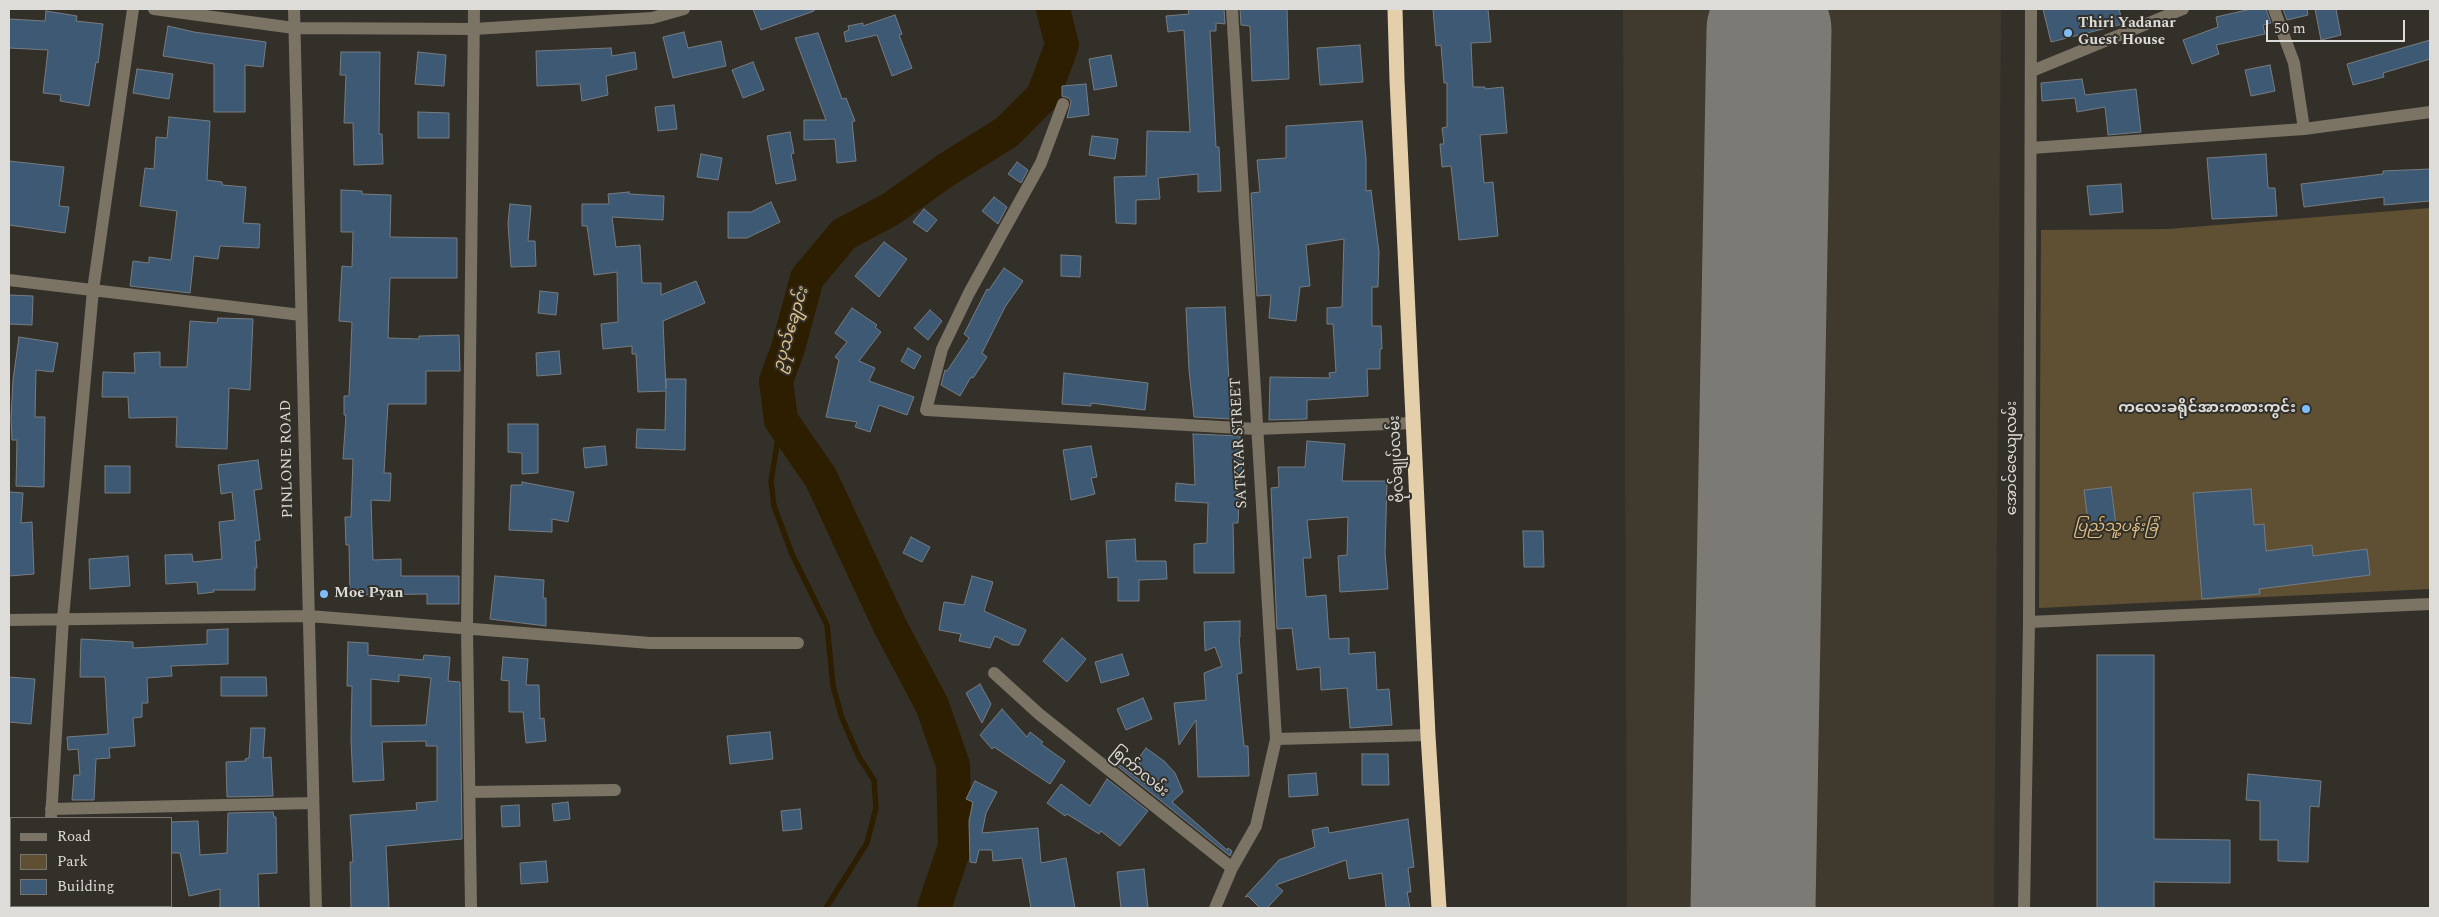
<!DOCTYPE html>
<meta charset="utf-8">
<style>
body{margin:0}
#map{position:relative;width:2439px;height:917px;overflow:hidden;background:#33302a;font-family:Spectral,serif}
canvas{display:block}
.frame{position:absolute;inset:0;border:10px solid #dedcd9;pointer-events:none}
.legend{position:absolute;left:10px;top:817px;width:162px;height:90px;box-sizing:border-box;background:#33302a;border:1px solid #777570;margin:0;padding:6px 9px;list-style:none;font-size:15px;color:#dedcd9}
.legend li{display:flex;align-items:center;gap:10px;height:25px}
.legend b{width:25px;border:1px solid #777570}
.scale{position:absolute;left:2266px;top:20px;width:139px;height:22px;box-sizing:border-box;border:2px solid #dedcd9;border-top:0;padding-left:6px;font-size:15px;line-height:18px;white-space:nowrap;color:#dedcd9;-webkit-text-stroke:4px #33302a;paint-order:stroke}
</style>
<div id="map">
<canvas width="2439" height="917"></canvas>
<div class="frame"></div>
<ul class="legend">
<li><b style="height:6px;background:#7b7364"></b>Road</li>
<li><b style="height:14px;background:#5f5034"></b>Park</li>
<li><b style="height:14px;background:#3e5973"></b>Building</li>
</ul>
<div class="scale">50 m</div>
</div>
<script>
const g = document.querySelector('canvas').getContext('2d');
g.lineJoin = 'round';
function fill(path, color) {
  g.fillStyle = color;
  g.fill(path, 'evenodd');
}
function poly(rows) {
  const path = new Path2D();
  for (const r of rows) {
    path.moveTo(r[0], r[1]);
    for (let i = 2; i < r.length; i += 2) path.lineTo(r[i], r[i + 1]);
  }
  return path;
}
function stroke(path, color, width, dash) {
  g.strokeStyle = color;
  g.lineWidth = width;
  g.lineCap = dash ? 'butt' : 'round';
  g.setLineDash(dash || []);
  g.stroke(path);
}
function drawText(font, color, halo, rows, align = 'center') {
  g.font = font + ' Spectral,"Noto Sans Myanmar",serif';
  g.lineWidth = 4;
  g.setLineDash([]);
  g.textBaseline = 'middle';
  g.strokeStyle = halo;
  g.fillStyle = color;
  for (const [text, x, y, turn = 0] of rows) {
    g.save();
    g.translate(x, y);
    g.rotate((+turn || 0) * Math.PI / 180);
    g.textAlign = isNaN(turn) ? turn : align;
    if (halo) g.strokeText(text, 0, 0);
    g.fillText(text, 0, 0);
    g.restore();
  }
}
fill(poly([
 [1623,9,2001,9,1994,908,1627,908]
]), '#3f392e');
fill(poly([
 [2430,208,2430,589,2039,608,2041,230,2168,229]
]), '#5f5034');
stroke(poly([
 [781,420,771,481,774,506,792,554,827,625,833,686,842,718,859,757,874,780,876,808,867,843,826,908]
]), '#2e1e00', 5.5);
stroke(poly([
 [934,908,955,846,953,765,932,705,890,626,821,478,781,420,776,381,788,348,807,278,844,234,891,209,946,170,1007,132,1043,96,1062,45,1053,9]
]), '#2e1e00', 34);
stroke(poly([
 [1753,908,1769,30]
]), '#7c7a75', 125);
const building = poly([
 [753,9,814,9,814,11,761,30,753,9],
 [1188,9,1224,9,1225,24,1216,23,1216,31,1210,31,1216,147,1219,147,1221,191,1198,192,1198,174,1158,178,1160,199,1136,200,1136,224,1116,223,1114,177,1146,176,1147,131,1190,132,1184,30,1168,32,1166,16,1189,14,1188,9],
 [1240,9,1287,9,1289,79,1252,81,1250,26,1241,25,1240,9],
 [1433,9,1488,9,1491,42,1471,43,1473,87,1485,87,1485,89,1503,87,1507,133,1480,135,1484,183,1493,182,1498,236,1459,240,1451,166,1442,167,1440,144,1444,144,1442,128,1447,127,1447,83,1444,83,1441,45,1436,46,1433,9],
 [2043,9,2119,9,2123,24,2051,42,2043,9],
 [2251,9,2266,9,2271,23,2263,25,2265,34,2216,45,2219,54,2192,64,2183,40,2218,27,2216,17,2251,9],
 [2283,9,2307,9,2308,15,2287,20,2283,9],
 [2315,9,2336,9,2341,35,2321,40,2315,9],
 [46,11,77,16,76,21,103,24,98,63,96,62,89,106,60,101,61,95,43,93,48,50,9,48,9,19,45,21,46,11],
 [895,15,902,34,899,35,912,68,892,76,877,35,846,42,844,32,849,30,848,26,863,23,863,26,895,15],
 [168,26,194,32,266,42,263,67,245,65,245,112,214,112,214,64,163,56,168,26],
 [684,32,688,48,721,41,726,66,673,78,663,37,684,32],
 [818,33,842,99,846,98,855,121,852,122,856,161,837,163,835,139,804,140,804,120,826,120,795,38,818,33],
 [2430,40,2430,59,2383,73,2384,77,2353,85,2347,64,2430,40],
 [1360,45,1363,82,1320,85,1317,48,1360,45],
 [611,48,612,56,635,52,637,69,606,76,608,95,582,101,580,84,537,86,536,51,611,48],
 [341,52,380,52,379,134,382,134,383,164,354,165,353,123,344,123,346,75,340,75,341,52],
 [418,52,446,55,444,86,415,84,418,52],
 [1111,55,1117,86,1094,90,1089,59,1111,55],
 [753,62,764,90,743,98,732,70,753,62],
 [2270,65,2275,91,2251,96,2245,70,2270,65],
 [137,69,173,74,169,99,133,93,137,69],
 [2082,79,2085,95,2136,89,2141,132,2108,135,2105,107,2077,112,2075,98,2042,101,2041,83,2082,79],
 [1086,84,1089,115,1067,118,1071,102,1069,98,1062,96,1062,86,1086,84],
 [674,105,677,129,658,131,655,107,674,105],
 [418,112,449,113,449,138,418,138,418,112],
 [169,117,210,121,207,180,222,182,222,185,246,187,243,223,260,224,259,248,220,246,218,259,194,256,190,293,130,286,133,261,149,263,149,257,171,260,177,211,140,206,145,168,154,169,156,137,167,138,169,117],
 [1362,121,1366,159,1366,191,1371,190,1379,252,1378,287,1372,287,1372,326,1381,326,1382,349,1380,349,1380,369,1367,369,1368,396,1307,400,1307,419,1269,420,1270,377,1330,378,1329,373,1336,372,1333,324,1327,324,1327,308,1342,307,1344,239,1306,245,1310,286,1300,287,1296,321,1269,318,1271,295,1257,296,1251,193,1260,192,1257,160,1286,158,1286,126,1362,121],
 [790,132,794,153,791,154,796,180,776,184,767,136,790,132],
 [1092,136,1118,139,1115,159,1089,155,1092,136],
 [701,154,722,158,718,180,697,177,701,154],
 [2266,154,2268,188,2275,188,2277,216,2212,219,2207,158,2266,154],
 [9,161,64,167,59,206,69,207,65,233,9,225,9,161],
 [1017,162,1028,170,1021,183,1008,174,1017,162],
 [2430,169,2430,201,2384,205,2384,197,2304,207,2301,184,2383,174,2383,171,2430,169],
 [2121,184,2123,212,2090,215,2087,186,2121,184],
 [341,190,362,191,362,194,391,195,390,237,457,238,457,278,390,278,388,338,419,339,419,336,459,335,460,371,426,371,426,404,388,404,384,473,391,473,390,501,371,500,373,560,401,559,401,576,459,576,459,604,427,604,427,594,350,595,349,545,346,545,345,517,351,517,353,459,343,459,346,415,344,415,344,396,349,396,352,322,339,321,342,266,352,267,353,232,341,232,341,190],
 [629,192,629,194,664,196,663,220,612,217,616,247,640,245,642,283,661,283,661,295,696,281,705,303,663,321,666,389,666,379,686,379,685,450,636,448,637,429,665,430,666,391,638,392,636,354,632,354,632,346,603,349,601,324,618,322,617,272,594,275,587,226,582,226,582,204,609,204,608,194,629,192],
 [994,197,1007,207,998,224,982,211,994,197],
 [771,202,780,222,747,238,728,238,728,212,751,212,771,202],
 [510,204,531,206,528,241,535,241,536,266,511,267,508,223,510,204],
 [924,209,937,220,927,232,913,222,924,209],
 [884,242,907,259,879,297,855,276,884,242],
 [1061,255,1081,256,1080,277,1061,276,1061,255],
 [1004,268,1023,281,1005,307,982,353,987,357,973,378,971,377,960,396,941,385,945,370,947,371,969,338,964,334,987,289,989,290,1004,268],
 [540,291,558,293,556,315,538,313,540,291],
 [9,295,33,296,32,325,9,324,9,295],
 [1225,307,1231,419,1194,417,1189,370,1186,308,1225,307],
 [852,308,877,325,875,327,881,332,859,361,875,368,869,381,914,397,907,415,879,405,870,432,855,427,857,422,826,417,839,360,835,357,847,342,835,333,852,308],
 [930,310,942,321,928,340,914,328,930,310],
 [218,318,253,319,250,390,229,388,227,449,176,447,177,417,129,418,128,397,102,397,103,372,135,373,134,353,160,352,160,367,187,367,190,321,217,323,218,318],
 [19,337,58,343,53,372,36,370,35,417,45,417,44,487,16,486,17,440,12,440,11,418,13,380,19,337],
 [908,348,921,356,914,369,901,361,908,348],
 [559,351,561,374,537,376,536,353,559,351],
 [1064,373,1148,383,1145,410,1091,403,1091,406,1062,404,1064,373],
 [508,424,538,424,538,473,522,474,522,453,508,452,508,424],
 [1193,434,1240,436,1242,479,1240,479,1238,523,1233,523,1234,573,1194,573,1194,544,1207,543,1208,503,1175,501,1176,483,1195,485,1193,434],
 [1307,441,1345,444,1342,481,1387,481,1385,553,1388,589,1340,592,1338,556,1347,555,1348,517,1307,520,1311,558,1303,558,1306,597,1326,595,1329,639,1349,638,1349,654,1375,652,1377,690,1389,689,1392,725,1350,728,1347,688,1321,690,1320,667,1297,670,1292,628,1277,629,1271,488,1279,487,1278,467,1305,467,1307,441],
 [605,446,607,465,585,468,583,448,605,446],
 [1091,446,1097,477,1091,478,1095,494,1071,500,1063,450,1091,446],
 [258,460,262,489,254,490,260,540,255,541,257,568,255,568,255,590,213,590,214,592,198,594,197,582,166,584,165,555,192,554,193,562,222,559,219,522,235,520,232,492,221,494,218,465,258,460],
 [105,466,130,466,130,493,105,493,105,466],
 [522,482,574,492,568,522,552,519,552,532,509,530,511,485,522,485,522,482],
 [2111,487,2116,525,2089,529,2084,490,2111,487],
 [2251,489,2254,525,2264,524,2266,551,2312,545,2313,556,2367,549,2370,575,2259,589,2260,594,2202,599,2193,493,2251,489],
 [9,492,23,493,21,523,32,522,34,574,9,576,9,492],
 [1523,531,1543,531,1544,567,1524,567,1523,531],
 [911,537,930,547,922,562,903,553,911,537],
 [1135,539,1136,561,1166,561,1167,579,1139,580,1139,601,1118,601,1118,577,1108,578,1106,541,1135,539],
 [128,556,130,586,90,589,89,559,128,556],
 [495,576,544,580,543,598,546,598,546,626,490,619,495,576],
 [972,576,993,582,984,611,1026,630,1019,645,1013,645,995,636,990,648,959,641,961,634,939,630,944,602,964,605,972,576],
 [1240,621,1240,637,1239,637,1242,673,1237,674,1244,746,1248,746,1249,776,1198,777,1196,720,1179,745,1174,703,1206,700,1204,673,1222,666,1215,647,1205,651,1204,622,1240,621],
 [228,629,228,664,171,666,172,676,147,678,148,703,142,703,142,717,133,718,135,746,109,748,110,758,96,759,94,800,72,800,74,775,80,775,78,749,68,750,67,737,108,734,105,677,80,677,81,639,133,642,133,648,207,644,207,630,228,629],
 [1062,638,1086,659,1067,682,1043,661,1062,638],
 [348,642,368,643,368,655,423,660,424,655,450,657,448,681,460,682,462,839,386,846,389,908,351,908,350,862,353,862,350,815,417,810,416,803,437,801,437,746,426,746,426,741,382,742,384,780,353,782,351,740,352,686,347,686,348,642],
 [399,675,431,678,426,725,371,726,371,679,399,682,399,675],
 [1122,654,1129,675,1101,683,1095,662,1122,654],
 [2097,655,2154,655,2154,839,2230,840,2230,883,2154,882,2154,908,2097,908,2097,655],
 [503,657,528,659,526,685,539,685,540,719,544,718,546,741,526,743,523,712,509,712,509,681,501,680,503,657],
 [9,677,35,679,31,724,9,722,9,677],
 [221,677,266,677,267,696,221,696,221,677],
 [980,684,991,704,982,723,966,693,980,684],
 [1143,698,1152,719,1126,730,1117,709,1143,698],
 [1002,709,1027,737,1030,732,1043,742,1041,744,1065,761,1050,784,994,747,992,749,980,735,1002,709],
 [251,728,265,728,263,758,271,757,273,796,227,797,226,762,246,761,245,759,249,758,251,728],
 [770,732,773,759,730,764,727,736,770,732],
 [1146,748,1164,761,1175,773,1183,792,1172,802,1227,850,1228,848,1232,851,1230,856,1116,765,1117,763,1148,786,1138,759,1146,748],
 [1362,754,1388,754,1389,785,1362,785,1362,754],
 [1316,773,1318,795,1289,797,1288,775,1316,773],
 [2248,774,2321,781,2319,807,2310,806,2308,862,2278,861,2278,840,2260,840,2260,801,2246,800,2248,774],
 [1107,779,1148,811,1120,846,1101,831,1099,834,1067,814,1065,816,1047,803,1061,784,1090,806,1107,779],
 [975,781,997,792,986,813,982,833,1038,828,1041,863,1066,858,1075,908,1031,908,1022,858,993,861,992,850,979,850,976,863,970,862,969,821,973,802,966,799,975,781],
 [568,802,570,819,554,821,552,804,568,802],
 [519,805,520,826,502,827,501,806,519,805],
 [800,809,802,829,783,831,781,811,800,809],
 [273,812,274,817,276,817,277,873,258,874,259,908,220,908,220,889,189,896,180,853,171,853,171,822,198,821,200,855,227,853,228,813,273,812],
 [1408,819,1414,867,1408,868,1411,892,1407,892,1410,908,1386,908,1382,873,1349,879,1346,860,1276,885,1283,891,1267,908,1260,908,1248,896,1245,897,1279,860,1315,847,1312,830,1328,827,1329,833,1408,819],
 [546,861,548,882,521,884,520,863,546,861],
 [1144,869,1148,908,1121,908,1117,872,1144,869]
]);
fill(building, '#3e5973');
stroke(building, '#767c81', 1);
stroke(poly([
 [154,9,294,28,474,29,652,18,684,9],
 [294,9,316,908],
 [1232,9,1276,739,1256,826,1232,868],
 [2274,9,2294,63,2304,129],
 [2032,71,2183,9],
 [1063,104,1041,163,969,293,942,349,926,410,1256,429,1414,423],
 [2031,148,2304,129,2430,112],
 [9,280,301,315],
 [9,620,309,616,650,643,798,643],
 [2029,622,2430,604],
 [994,673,1039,714,1232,868,1215,908],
 [1276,739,1428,735],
 [470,792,615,790],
 [51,809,313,803],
 [51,818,63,618,93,290,133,9],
 [45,908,45,906],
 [471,908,467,628,474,9],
 [2024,908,2029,622,2031,9]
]), '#7b7364', 12);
stroke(poly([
 [1395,9,1397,80,1428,735,1439,908]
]), '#e4cfaa', 15);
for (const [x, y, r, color] of [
 [2068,33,5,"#7fbdf9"],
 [2306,409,5,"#7fbdf9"],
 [324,594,5,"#7fbdf9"]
]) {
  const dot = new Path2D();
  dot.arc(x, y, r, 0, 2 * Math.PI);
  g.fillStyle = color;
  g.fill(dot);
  stroke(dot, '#33302a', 2);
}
drawText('bold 15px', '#dedcd9', '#33302a', [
 ["Thiri Yadanar",2078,24],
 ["Guest House",2078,41],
 ["ကလေးခရိုင်အားကစားကွင်း",2296,409,"right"],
 ["Moe Pyan",334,594]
], 'left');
drawText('15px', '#dedcd9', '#33302a', [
 ["SATKYAR STREET",1240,443,-93],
 ["အောင်ဇေယျလမ်း",2013,458,-90],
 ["PINLONE ROAD",288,459,-91],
 ["ဗိုလ်ချုပ်လမ်း",1398,459,-93],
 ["စြက်ာလမ်း",1139,773,39]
]);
drawText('italic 15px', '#dcbd82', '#33302a', [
 ["ပြည်သူ့ပန်းခြံ",2116,528]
]);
drawText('italic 16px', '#e4c489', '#33302a', [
 ["ဥပုသ်ချောင်း",792,330,-73]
]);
</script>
